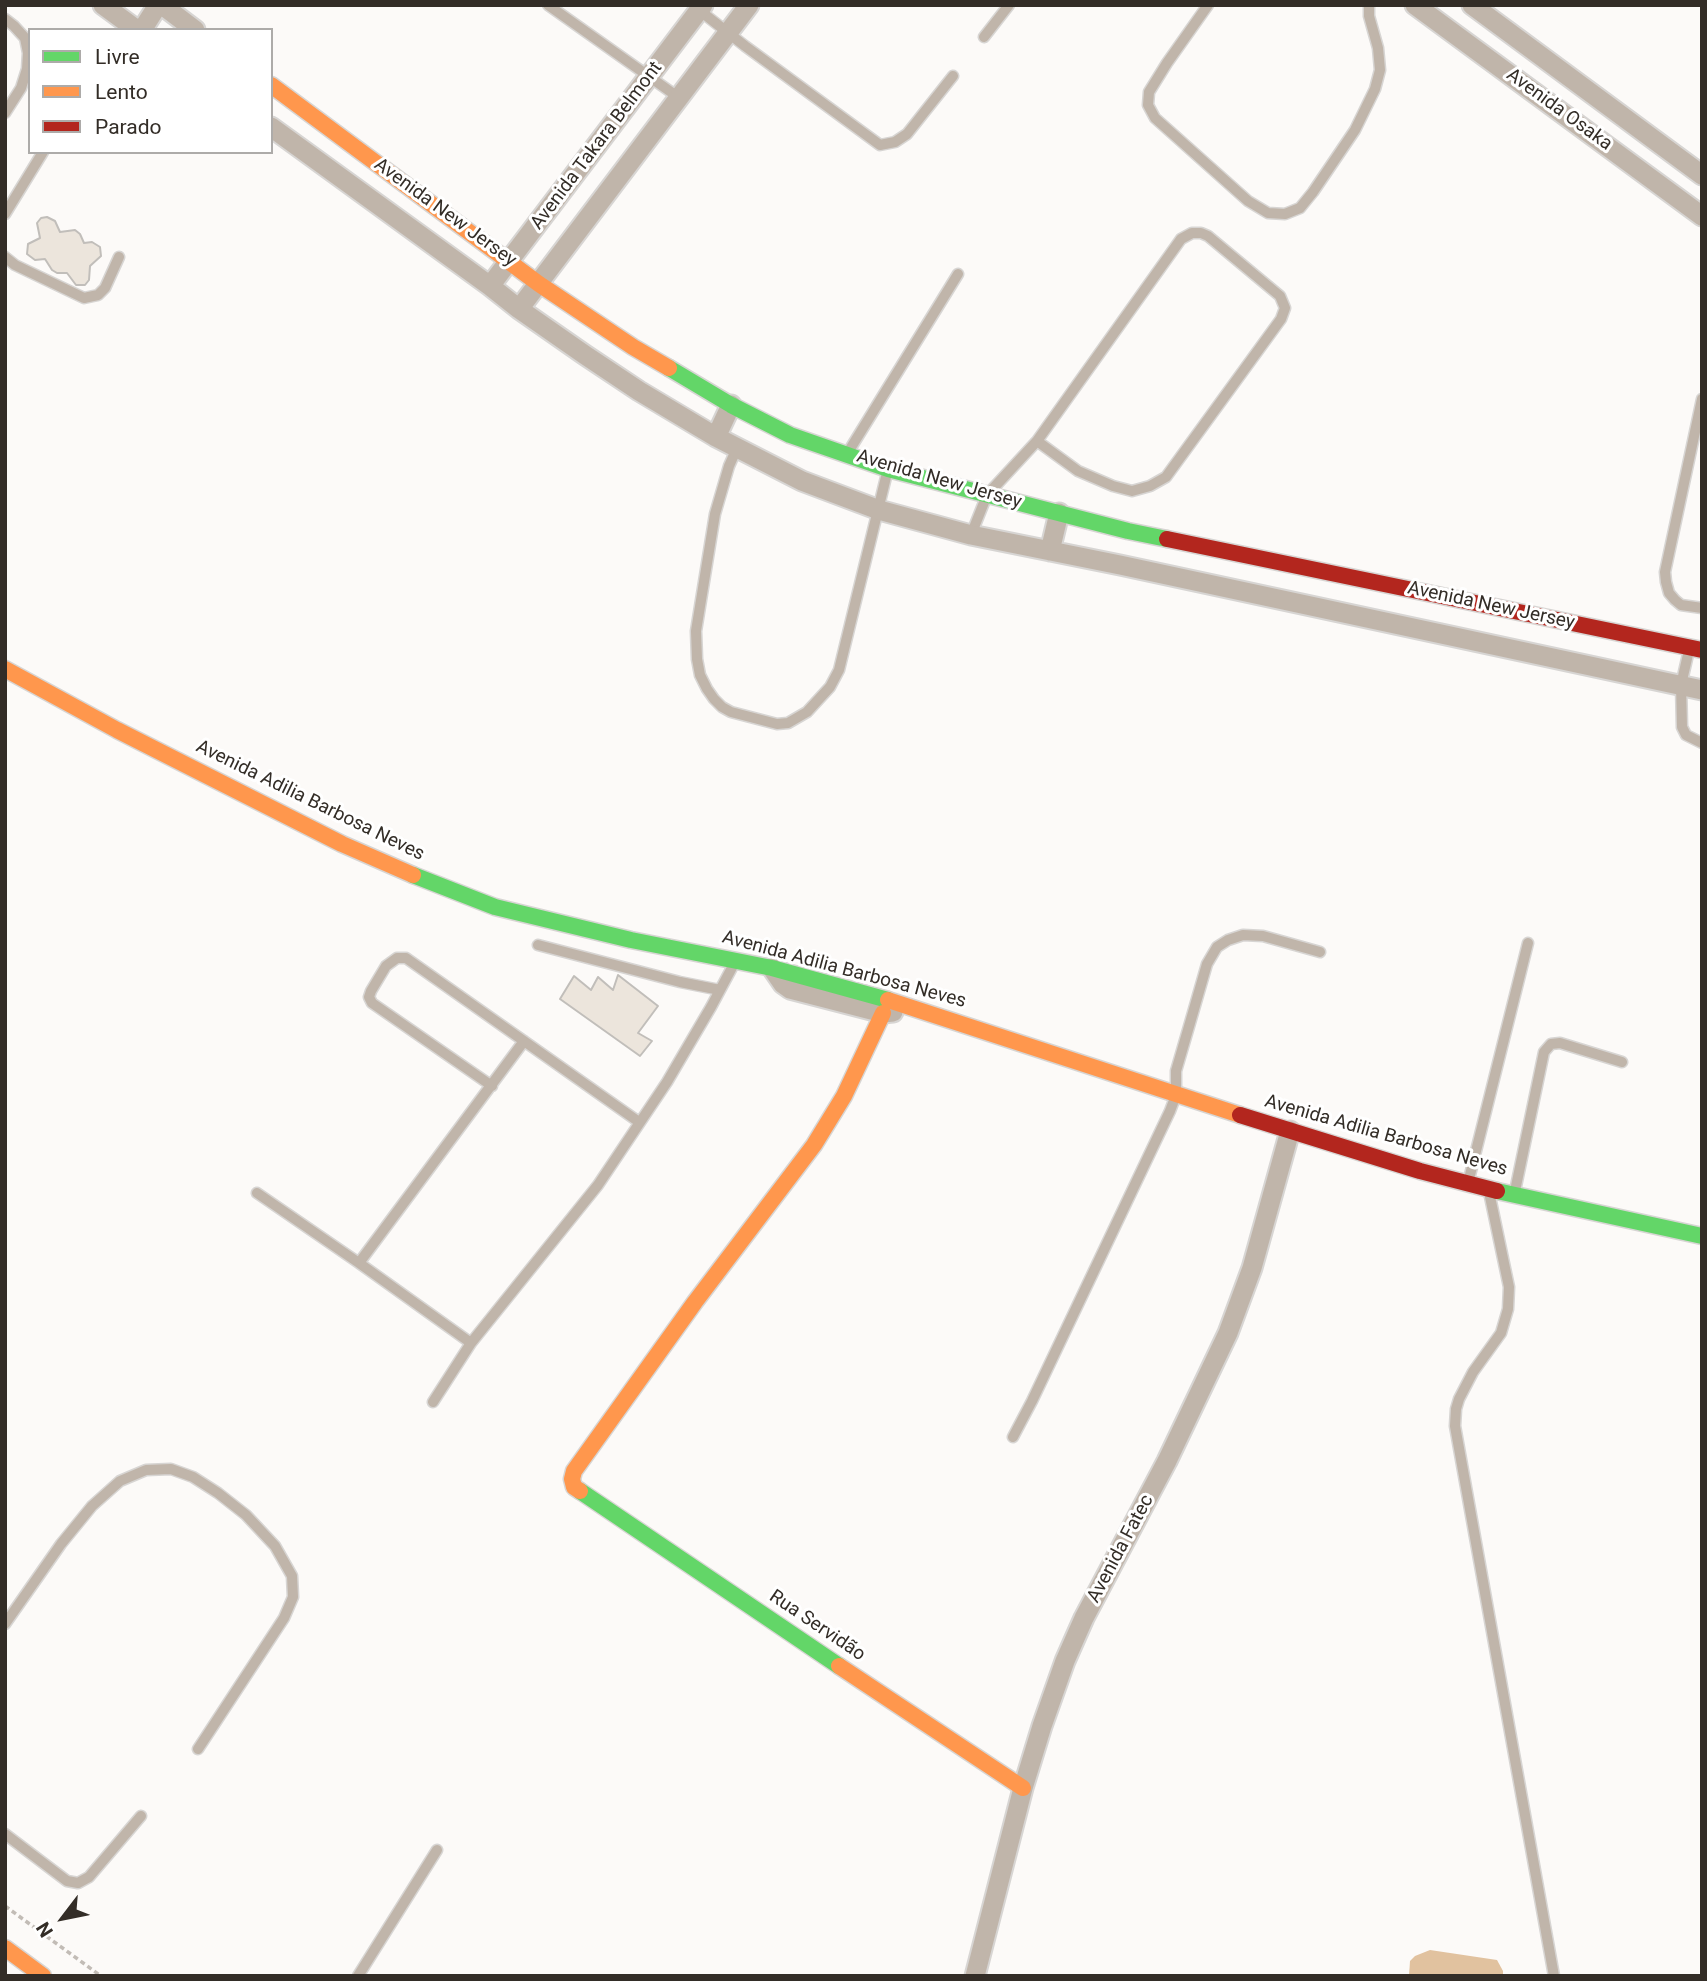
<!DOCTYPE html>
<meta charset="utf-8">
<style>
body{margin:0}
#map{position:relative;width:1707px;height:1981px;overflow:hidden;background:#fcfaf8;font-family:Roboto,sans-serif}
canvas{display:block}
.frame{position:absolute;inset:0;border:7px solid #332d27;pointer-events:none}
.legend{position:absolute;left:28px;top:28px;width:245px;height:126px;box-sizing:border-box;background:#fff;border:2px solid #adaba9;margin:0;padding:9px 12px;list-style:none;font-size:21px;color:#332d27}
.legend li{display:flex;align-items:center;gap:14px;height:35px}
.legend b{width:35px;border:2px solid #adaba9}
.north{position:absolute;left:28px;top:1883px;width:70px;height:70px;-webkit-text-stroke:5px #fff;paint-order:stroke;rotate:238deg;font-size:19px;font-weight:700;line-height:28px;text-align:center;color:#332d27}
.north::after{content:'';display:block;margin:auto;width:24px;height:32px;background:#332d27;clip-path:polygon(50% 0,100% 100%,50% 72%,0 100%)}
</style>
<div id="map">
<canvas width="1707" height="1981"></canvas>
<div class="frame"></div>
<ul class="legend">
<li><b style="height:9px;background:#63d668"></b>Livre</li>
<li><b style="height:9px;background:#ff974d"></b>Lento</li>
<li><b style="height:9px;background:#b3261e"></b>Parado</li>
</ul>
<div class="north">N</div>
</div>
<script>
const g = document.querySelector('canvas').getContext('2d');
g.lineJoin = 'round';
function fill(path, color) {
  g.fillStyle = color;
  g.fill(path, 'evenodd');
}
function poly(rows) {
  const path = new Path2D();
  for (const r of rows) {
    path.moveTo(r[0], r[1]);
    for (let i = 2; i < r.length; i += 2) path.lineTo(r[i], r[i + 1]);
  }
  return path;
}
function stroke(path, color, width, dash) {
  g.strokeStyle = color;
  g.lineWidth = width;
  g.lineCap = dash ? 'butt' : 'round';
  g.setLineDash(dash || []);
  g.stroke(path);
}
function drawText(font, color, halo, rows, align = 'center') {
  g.font = font + ' Roboto,sans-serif';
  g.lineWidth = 6;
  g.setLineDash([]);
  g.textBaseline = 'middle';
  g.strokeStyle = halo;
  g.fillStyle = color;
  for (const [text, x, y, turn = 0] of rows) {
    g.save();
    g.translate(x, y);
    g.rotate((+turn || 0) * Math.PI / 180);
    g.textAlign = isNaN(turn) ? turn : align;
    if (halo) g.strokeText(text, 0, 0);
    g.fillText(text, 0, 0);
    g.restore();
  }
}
fill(poly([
 [1430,1950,1497,1960,1503,1971,1503,1976,1409,1976,1410,1961,1415,1956]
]), '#e1c29f');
const building = poly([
 [47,217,55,221,60,232,75,230,80,234,84,243,92,242,100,247,101,256,90,266,89,280,85,285,76,285,67,273,57,273,52,270,45,259,35,260,27,254,28,244,40,238,37,223,41,218,47,217],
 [618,975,658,1006,638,1033,652,1041,640,1056,560,999,574,976,591,990,598,977,613,990,618,975]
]);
fill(building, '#ece5dc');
stroke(building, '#c1beba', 2);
const lane = poly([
 [548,5,678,97],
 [1208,5,1167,63,1149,92,1148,105,1155,118,1248,201,1268,213,1285,214,1300,208,1313,192,1355,130,1375,89,1380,70,1378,48,1369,16,1369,5],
 [699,10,745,46,880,145,895,142,907,134,953,76],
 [5,19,14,26,25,38,28,53,27,69,21,88,5,113],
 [984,37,1009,5],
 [5,214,43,152],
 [5,257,15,265,84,298,98,295,105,288,119,257],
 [1702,399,1665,572,1666,582,1669,593,1675,600,1681,605,1702,608],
 [737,448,729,466,715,514,696,631,697,659,700,675,707,689,714,699,722,707,731,712,777,724,788,723,807,712,830,687,839,670,887,473],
 [847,454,958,274],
 [971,535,987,495,1037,441,1078,471,1113,486,1132,491,1150,486,1166,477,1281,319,1285,308,1280,296,1208,236,1201,233,1192,233,1181,239,1037,441],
 [1689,650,1681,685,1682,727,1686,735,1702,743],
 [538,945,680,982,720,990],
 [492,1086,372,1003,369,997,371,991,386,966,397,958,406,958,639,1122],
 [1469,1179,1528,943],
 [1515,1191,1544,1052,1551,1044,1560,1043,1622,1062],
 [1489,1192,1509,1287,1508,1309,1501,1333,1473,1372,1459,1399,1456,1409,1455,1426,1554,1976],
 [257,1193,359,1263],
 [471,1343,359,1263,524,1041],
 [433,1402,471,1343,598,1185,667,1082,711,1007,735,962],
 [1013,1437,1032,1401,1170,1111,1176,1095,1176,1071,1190,1023,1207,964,1217,947,1228,940,1243,935,1263,936,1320,952],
 [5,1624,61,1544,92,1506,120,1481,146,1470,171,1469,193,1477,218,1493,246,1515,275,1546,292,1576,293,1597,284,1618,198,1749],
 [5,1834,67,1881,78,1883,89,1877,141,1816],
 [358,1976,437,1850]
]);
const street = poly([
 [103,5,137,30],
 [162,5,195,30],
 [1415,5,1702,216],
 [1472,5,1702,175],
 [142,30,158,5],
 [271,127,490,286,519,309,585,355,639,391,716,437,802,481,879,510,971,535,1120,565,1702,690],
 [490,286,703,5],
 [519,309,749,5],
 [716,437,731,405],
 [1050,551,1059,513],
 [772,968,783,984,790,989,883,1013,893,1012],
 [975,1976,1023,1788,1042,1726,1065,1661,1084,1618,1167,1461,1228,1333,1252,1268,1290,1131]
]);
const fast = poly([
 [669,368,731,405,790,435,888,469,1128,531,1167,539],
 [413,875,495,907,631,940,772,968,888,1000],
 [1497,1191,1702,1236],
 [580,1491,839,1666]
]);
const slow = poly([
 [271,85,539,284,633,347,669,368],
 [5,669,117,730,342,844,413,875],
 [888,1000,1240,1115],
 [580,1491,574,1487,572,1479,574,1471,695,1302,814,1145,844,1096,883,1013],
 [839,1666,1023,1788],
 [5,1948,43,1976]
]);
const jam = poly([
 [1167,539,1702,650],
 [1240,1115,1420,1171,1497,1191]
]);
stroke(lane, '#d7d5d3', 13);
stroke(street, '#d7d5d3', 23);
stroke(fast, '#d7d5d3', 19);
stroke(slow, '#d7d5d3', 19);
stroke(jam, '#d7d5d3', 19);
stroke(poly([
 [5,1906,101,1976]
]), '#c2bcb6', 3.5, [5, 3.5]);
stroke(lane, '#c0b5aa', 10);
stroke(street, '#c0b5aa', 19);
stroke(fast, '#63d668', 16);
stroke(slow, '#ff974d', 16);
stroke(jam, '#b3261e', 16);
drawText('19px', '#332d27', '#fff', [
 ["Avenida Osaka",1559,110,36],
 ["Avenida Takara Belmont",597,146,-53],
 ["Avenida New Jersey",445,213,36],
 ["Avenida New Jersey",939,480,16],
 ["Avenida New Jersey",1491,606,12],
 ["Avenida Adilia Barbosa Neves",310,801,26],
 ["Avenida Adilia Barbosa Neves",844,970,15],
 ["Avenida Adilia Barbosa Neves",1386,1136,16],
 ["Avenida Fatec",1121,1549,-62],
 ["Rua Servidão",817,1626,34]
]);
</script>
